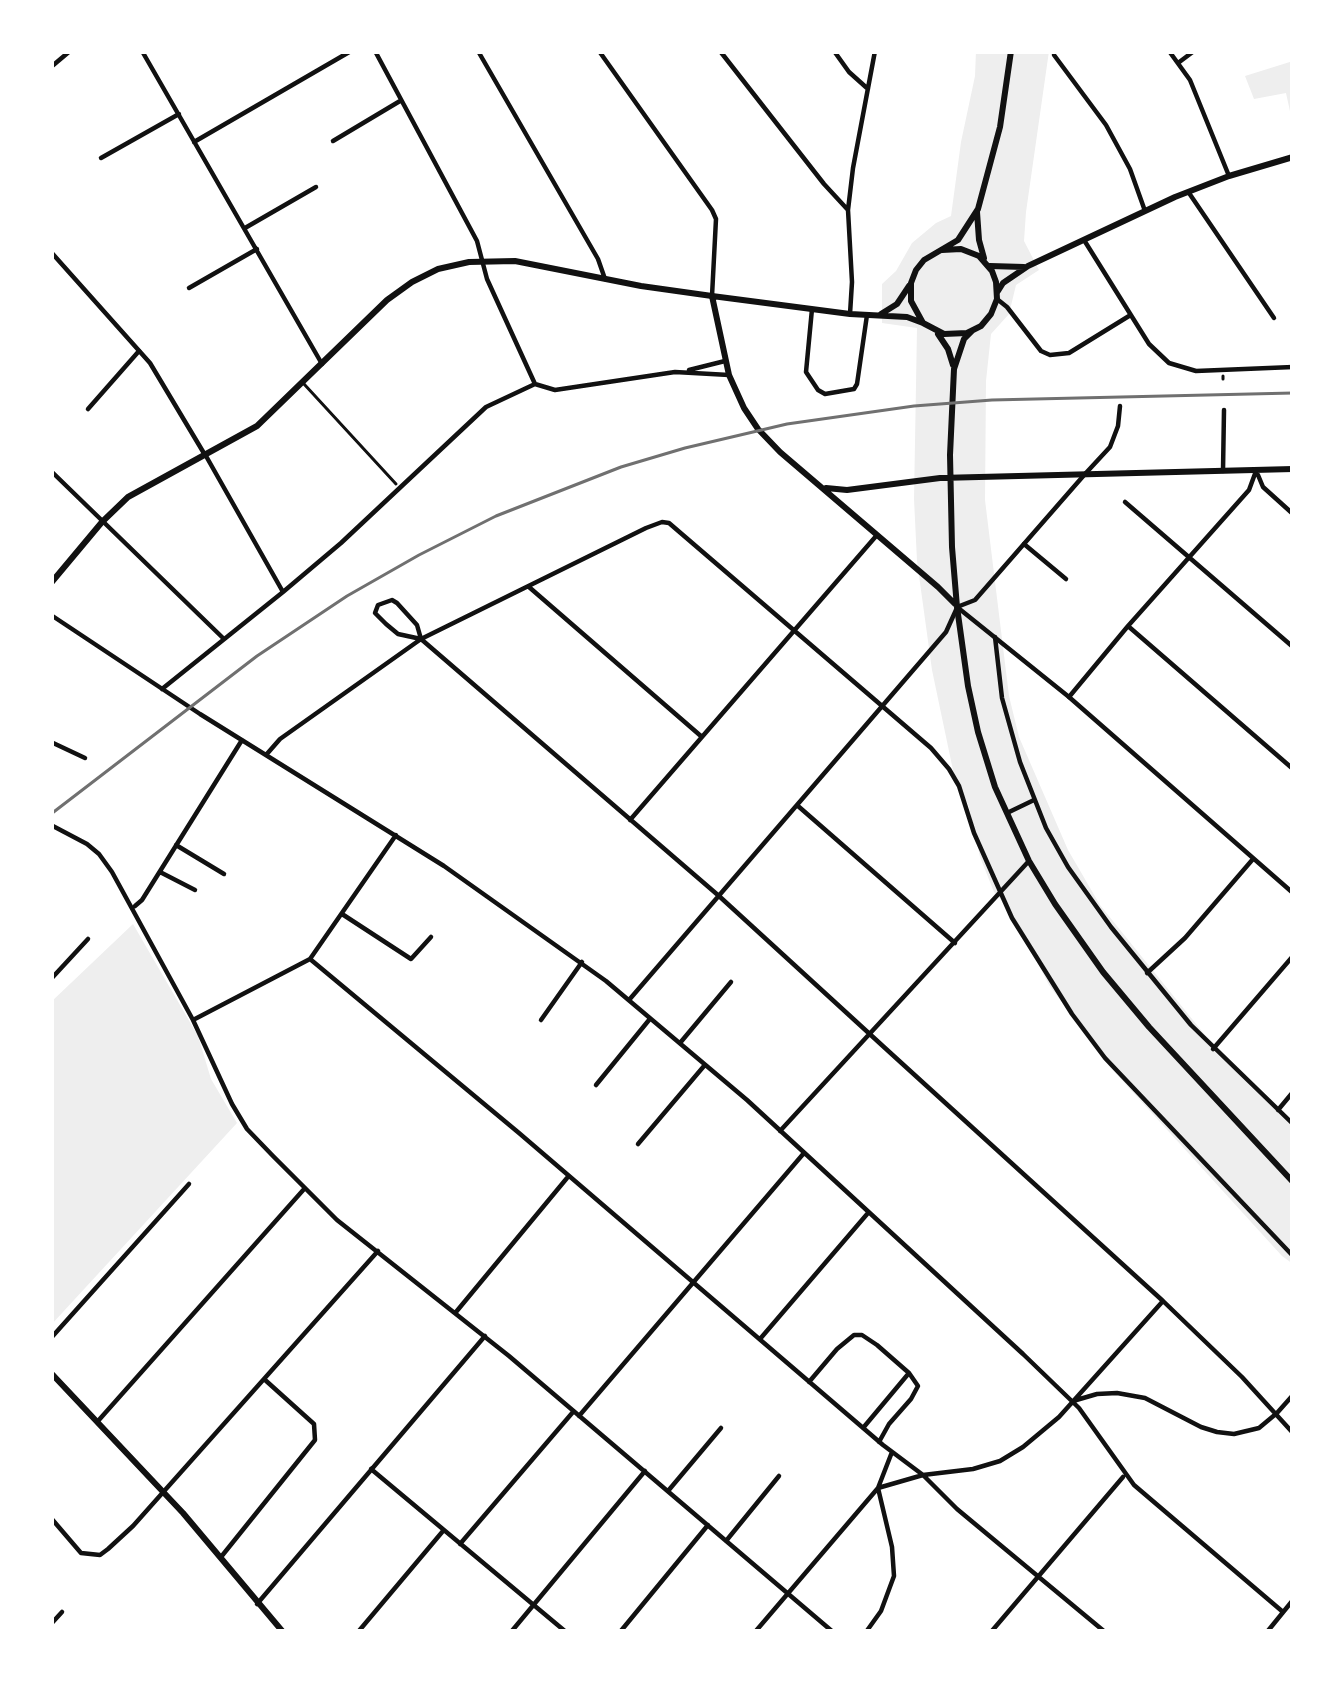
<!DOCTYPE html>
<style>
body{margin:0}
#map{position:relative;width:1344px;height:1683px;overflow:hidden;background:#fff;font-family:Rubik,sans-serif}
canvas{display:block}
.frame{position:absolute;inset:0;border:54px solid #fff;pointer-events:none}
</style>
<div id="map">
<canvas width="1344" height="1683"></canvas>
<div class="frame"></div>
</div>
<script>
const g = document.querySelector('canvas').getContext('2d');
g.lineJoin = 'round';
function fill(path, color) {
  g.fillStyle = color;
  g.fill(path, 'evenodd');
}
function poly(rows) {
  const path = new Path2D();
  for (const r of rows) {
    path.moveTo(r[0], r[1]);
    for (let i = 2; i < r.length; i += 2) path.lineTo(r[i], r[i + 1]);
  }
  return path;
}
function stroke(path, color, width, dash) {
  g.strokeStyle = color;
  g.lineWidth = width;
  g.lineCap = dash ? 'butt' : 'round';
  g.setLineDash(dash || []);
  g.stroke(path);
}
fill(poly([
 [976,51,1049,51,1026,212,1024,241,1039,270,1016,285,1009,314,991,334,986,381,985,500,1009,696,1019,737,1068,850,1100,905,1205,1035,1293,1121,1293,1264,1282,1256,1109,1066,1049,985,1010,909,994,892,980,857,969,807,954,775,932,670,917,561,914,499,917,328,882,323,882,284,896,271,912,243,936,223,951,216,961,142,975,76],
 [1293,61,1293,125,1286,93,1254,99,1245,76],
 [133,924,198,1036,211,1079,237,1123,51,1325,51,1002]
]), '#eee');
stroke(poly([
 [1223,376,1223,379],
 [304,384,396,484]
]), '#111', 3);
stroke(poly([
 [142,51,322,364],
 [375,51,477,241,487,279,535,384],
 [478,51,598,259,605,279],
 [599,51,712,210,716,219,712,296],
 [720,51,824,184,848,210,852,282,850,314],
 [834,51,849,72,868,89],
 [1169,51,1190,80,1229,176],
 [1054,55,1106,125,1130,169,1145,211],
 [1178,63,1194,51],
 [51,67,70,51],
 [333,141,400,101],
 [194,142,351,51],
 [101,158,179,114],
 [1189,193,1274,318],
 [848,210,853,168,875,51],
 [245,228,316,187],
 [1084,240,1149,344,1169,363,1196,371,1293,367],
 [189,288,257,249],
 [997,299,1007,307,1041,351,1050,355,1069,353,1129,316],
 [812,309,806,372,818,390,825,394,854,389,857,384,867,315],
 [689,370,725,361],
 [535,384,555,390,675,372,729,375],
 [88,409,139,351],
 [51,471,224,639],
 [1223,471,1224,410],
 [1085,474,1110,447,1118,426,1120,406],
 [1258,475,1263,487,1293,514],
 [1125,502,1293,647],
 [1024,544,1066,579],
 [529,587,702,737],
 [283,592,341,543,486,407,535,384],
 [51,615,200,714,444,866,606,981,747,1100,1023,1354,1079,1408,1134,1485,1283,1612],
 [1128,626,1293,769],
 [995,637,1002,698,1020,762,1046,828,1068,867,1111,927,1191,1025,1293,1124],
 [421,639,398,634,386,624,375,613,378,605,392,600,397,603,417,625,421,639,719,896,885,1048,1163,1301,1242,1377,1293,1433],
 [162,689,283,592,206,456],
 [1069,697,1128,626,1249,490,1256,471],
 [51,742,85,758],
 [266,755,280,739,421,639,646,528,662,522,669,523,931,748,949,769,959,786,974,833,1012,918,1072,1014,1105,1058,1293,1256],
 [798,806,955,943],
 [1007,813,1034,800],
 [630,820,877,535],
 [51,825,87,844,99,854,112,872,193,1020,232,1104,247,1129,273,1156,337,1220,509,1356,833,1632],
 [176,845,224,874],
 [160,872,195,890],
 [135,906,142,900,242,740],
 [342,914,411,959,431,937],
 [310,959,519,1133,883,1445,923,1475,957,1509,1105,1632],
 [1147,973,1185,938,1253,859],
 [51,979,88,939],
 [629,1000,946,632,956,610],
 [193,1020,310,959,396,835],
 [541,1020,582,962],
 [680,1043,731,982],
 [1213,1049,1293,956],
 [596,1085,649,1020],
 [1278,1110,1293,1092],
 [780,1131,1028,862],
 [638,1144,704,1066],
 [456,1312,567,1178],
 [51,1338,189,1184],
 [760,1339,868,1213],
 [809,1382,837,1349,854,1335,862,1335,877,1345,909,1373,918,1386,911,1399,889,1424,879,1442],
 [1073,1401,1097,1394,1117,1393,1145,1398,1201,1427,1217,1432,1234,1434,1259,1428,1277,1413,1293,1395],
 [579,1416,804,1153],
 [98,1421,305,1188],
 [863,1428,909,1373],
 [371,1469,566,1632],
 [668,1491,721,1428],
 [51,1518,81,1553,100,1555,108,1549,133,1526,378,1251],
 [726,1541,779,1476],
 [460,1544,573,1412],
 [221,1557,315,1440,314,1424,264,1379],
 [257,1604,485,1336],
 [51,1624,62,1612],
 [358,1632,443,1531],
 [511,1632,645,1471],
 [620,1632,708,1525],
 [755,1632,878,1488,923,1475,973,1469,1000,1461,1023,1447,1059,1417,1163,1301],
 [866,1632,881,1611,894,1576,892,1547,878,1488,892,1452],
 [991,1632,1123,1477],
 [1267,1632,1293,1600]
]), '#111', 4.5);
stroke(poly([
 [51,252,150,363,205,455],
 [957,607,1069,697,1293,893],
 [957,607,975,600,1085,474]
]), '#111', 4.5);
stroke(poly([
 [990,266,1024,267],
 [998,291,1003,283,1028,266,1175,197,1229,176,1293,157],
 [51,583,102,522,128,497,257,426,387,300,412,282,438,269,469,262,515,261,641,286,712,296],
 [51,1373,183,1513,283,1632]
]), '#111', 6);
stroke(poly([
 [977,212,979,240,984,258],
 [942,250,961,249,979,256,992,271,996,282,997,299,991,314,981,326,967,333,944,334,923,323,911,301,911,283,916,270,924,260,958,240,978,209,1000,127,1011,51],
 [881,314,897,304,909,286],
 [923,323,907,317,850,314,712,296,729,375,744,408,758,429,780,452,938,587,955,604],
 [972,331,964,339,954,369,950,455,952,547,957,607,968,686,978,732,995,787,1029,861,1055,904,1103,972,1149,1027,1293,1182],
 [938,334,948,349,953,365],
 [826,488,847,490,940,478,1293,469]
]), '#111', 6);
stroke(poly([
 [51,814,257,656,347,596,419,555,496,516,621,467,685,448,787,424,914,406,992,400,1293,393]
]), '#707070', 3);
</script>
